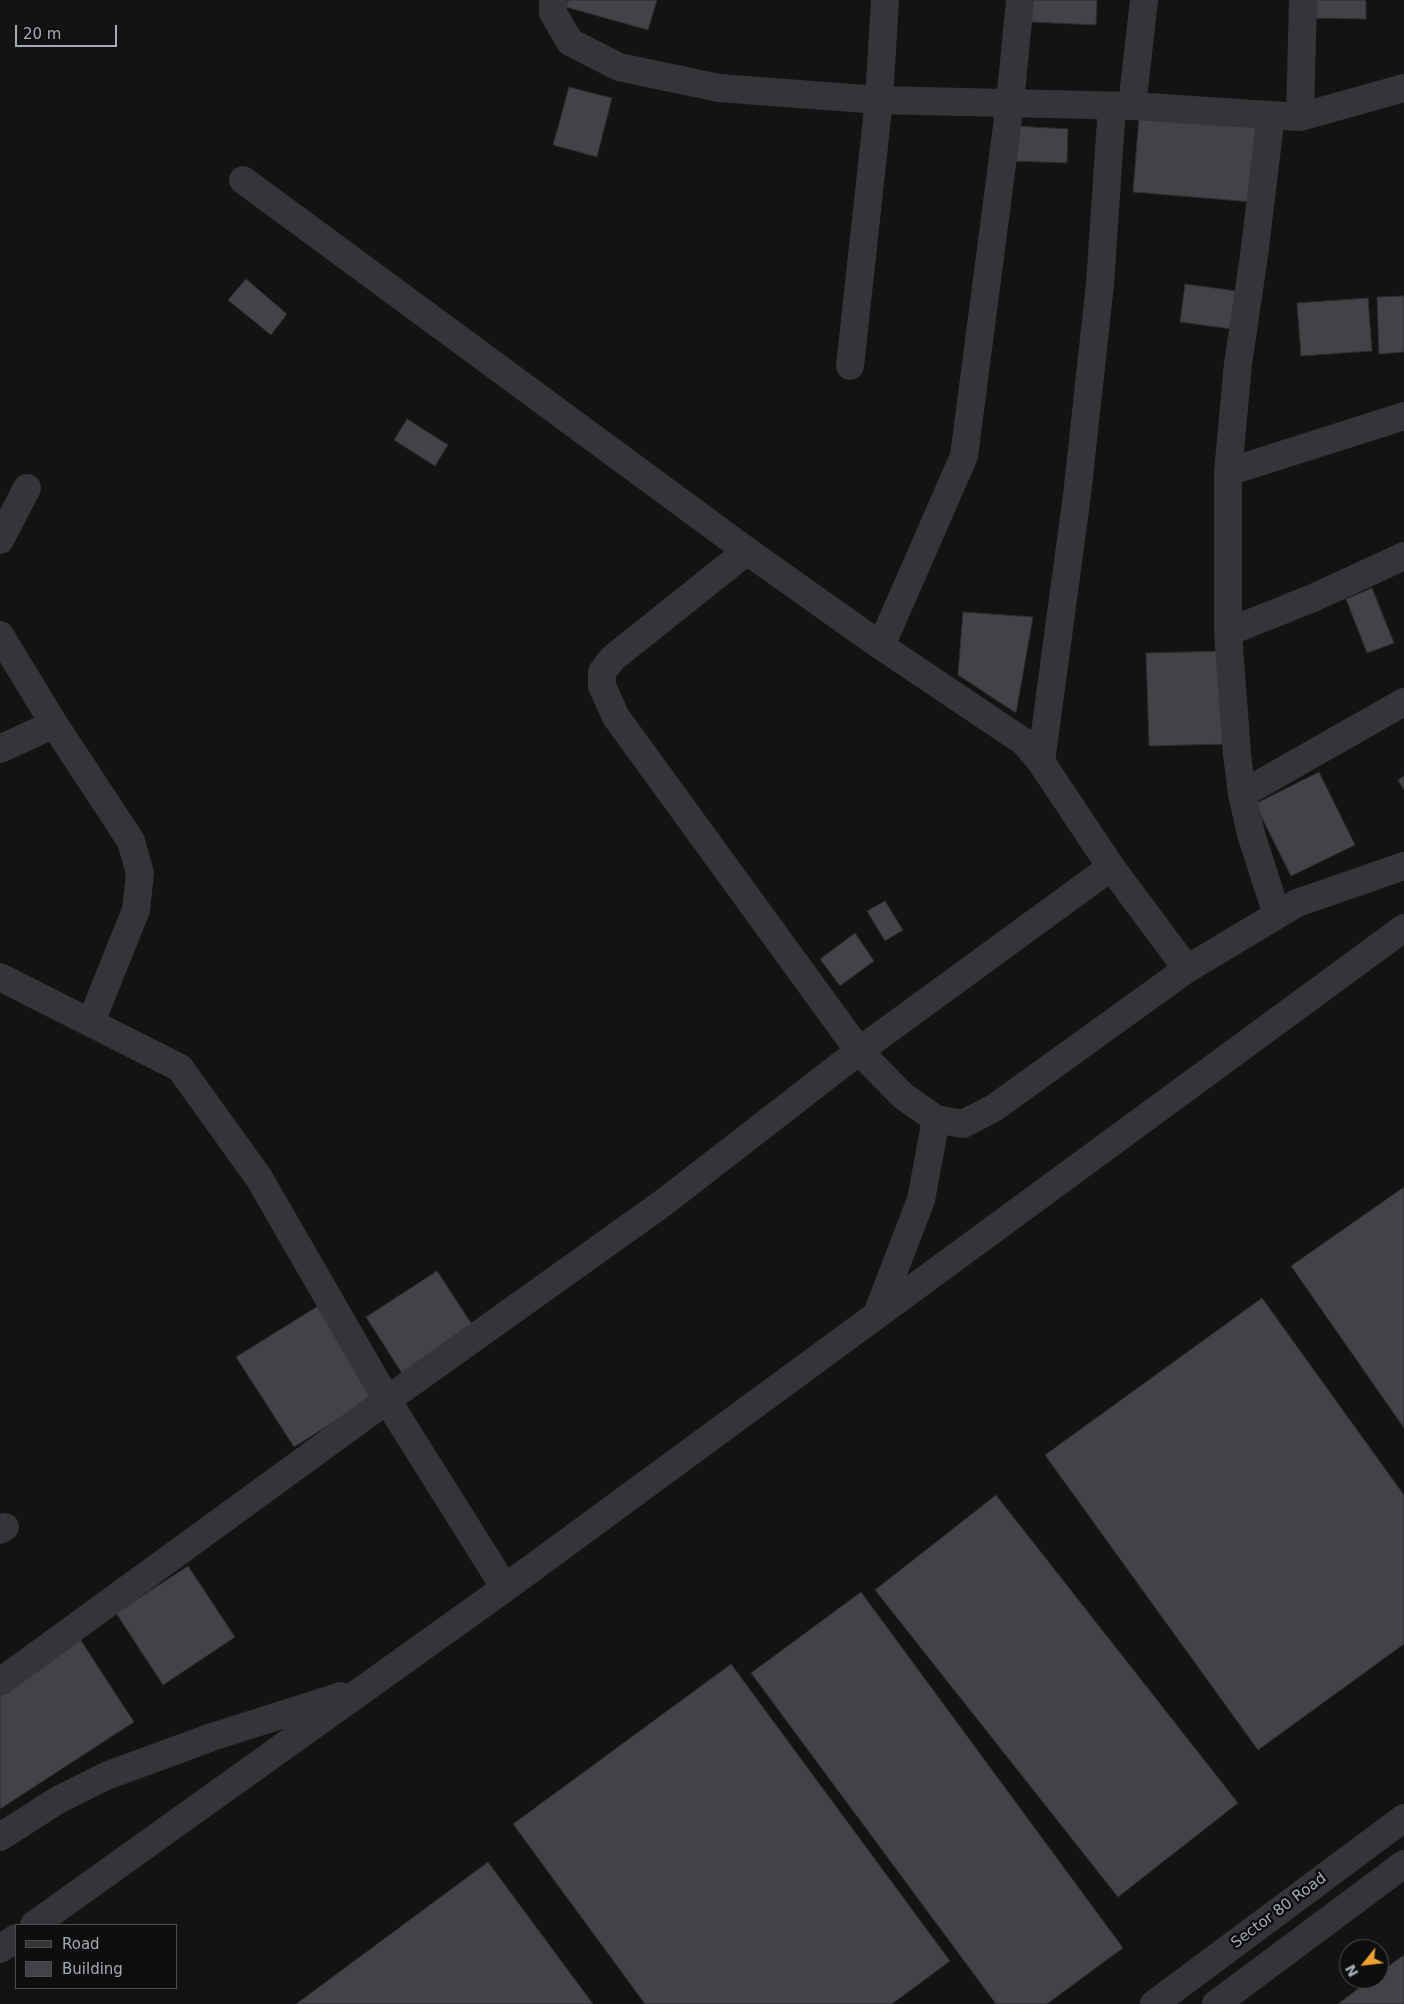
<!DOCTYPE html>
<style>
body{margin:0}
#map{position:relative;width:1404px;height:2004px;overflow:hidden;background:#131314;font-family:"DejaVu Sans",sans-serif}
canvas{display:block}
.legend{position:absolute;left:15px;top:1924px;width:162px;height:65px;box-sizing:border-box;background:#0e0e0f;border:1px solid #4a4d51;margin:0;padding:6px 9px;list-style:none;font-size:15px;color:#a5abb5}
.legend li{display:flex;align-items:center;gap:10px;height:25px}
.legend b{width:25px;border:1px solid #4a4d51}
.north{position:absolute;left:1339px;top:1939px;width:50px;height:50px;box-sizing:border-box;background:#0e0e0f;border:1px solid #4a4d51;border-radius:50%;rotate:241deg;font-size:14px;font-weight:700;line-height:20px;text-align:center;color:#a5abb5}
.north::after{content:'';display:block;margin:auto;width:18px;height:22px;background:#eda032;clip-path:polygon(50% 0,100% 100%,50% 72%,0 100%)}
.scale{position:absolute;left:15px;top:25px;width:102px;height:22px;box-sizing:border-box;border:2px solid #a5abb5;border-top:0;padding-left:6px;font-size:15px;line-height:18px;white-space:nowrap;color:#a5abb5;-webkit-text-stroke:4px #0e0e0f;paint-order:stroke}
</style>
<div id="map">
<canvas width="1404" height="2004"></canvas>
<ul class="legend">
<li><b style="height:6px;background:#343539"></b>Road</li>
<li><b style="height:14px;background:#424347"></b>Building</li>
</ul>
<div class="north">N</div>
<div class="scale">20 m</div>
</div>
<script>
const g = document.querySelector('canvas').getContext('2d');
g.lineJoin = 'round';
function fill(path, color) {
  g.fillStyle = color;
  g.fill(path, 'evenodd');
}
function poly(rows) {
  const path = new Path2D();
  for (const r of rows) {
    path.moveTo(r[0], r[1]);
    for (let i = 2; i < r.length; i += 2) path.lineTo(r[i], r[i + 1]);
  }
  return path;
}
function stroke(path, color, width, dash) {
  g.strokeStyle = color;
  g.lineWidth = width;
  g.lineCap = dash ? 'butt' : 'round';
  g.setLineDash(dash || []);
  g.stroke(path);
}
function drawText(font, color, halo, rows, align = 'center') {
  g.font = font + ' "DejaVu Sans",sans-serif';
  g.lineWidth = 5;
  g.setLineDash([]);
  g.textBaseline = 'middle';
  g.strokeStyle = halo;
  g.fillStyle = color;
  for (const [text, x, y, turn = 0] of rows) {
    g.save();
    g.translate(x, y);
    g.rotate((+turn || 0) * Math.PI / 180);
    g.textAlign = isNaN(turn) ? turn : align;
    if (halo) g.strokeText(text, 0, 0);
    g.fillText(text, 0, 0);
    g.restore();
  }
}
const building = poly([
 [568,0,657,0,648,30,566,7,568,0],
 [1032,0,1097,0,1096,25,1031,22,1032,0],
 [1310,0,1366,0,1366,19,1309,18,1310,0],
 [569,87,612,98,597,157,553,145,569,87],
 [1139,117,1258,127,1252,202,1133,192,1139,117],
 [1015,126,1068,129,1067,163,1013,161,1015,126],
 [246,279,287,314,271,335,228,300,246,279],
 [1185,284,1244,292,1239,330,1180,322,1185,284],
 [1404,296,1404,352,1379,354,1377,297,1404,296],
 [1368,298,1372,351,1301,356,1297,303,1368,298],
 [407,419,448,445,435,466,394,440,407,419],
 [1372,588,1394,643,1367,653,1346,599,1372,588],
 [963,612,1033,617,1016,713,958,675,963,612],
 [1224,651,1227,744,1149,746,1146,653,1224,651],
 [1319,772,1355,845,1291,876,1255,804,1319,772],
 [1404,776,1404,790,1398,780,1404,776],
 [885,901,903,930,885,941,867,911,885,901],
 [855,933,874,961,840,986,820,959,855,933],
 [1404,1187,1404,1428,1291,1266,1404,1187],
 [437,1271,477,1332,405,1378,366,1317,437,1271],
 [1262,1298,1404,1495,1404,1644,1258,1750,1045,1455,1262,1298],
 [318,1306,375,1396,294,1447,236,1357,318,1306],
 [996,1495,1238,1803,1118,1897,875,1590,996,1495],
 [188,1566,235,1637,163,1685,116,1613,188,1566],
 [861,1592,1123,1948,1047,2004,996,2004,751,1673,861,1592],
 [80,1639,134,1722,0,1809,0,1691,80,1639],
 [731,1664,950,1961,892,2004,645,2004,513,1824,731,1664],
 [488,1862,593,2004,296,2004,488,1862],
 [1404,1955,1404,2004,1338,2004,1371,1979,1379,1979,1379,1973,1404,1955]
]);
fill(building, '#424347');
stroke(building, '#2d2d30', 1);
stroke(poly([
 [553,0,553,13,570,42,619,67,719,88,879,100,1132,106,1300,117,1404,88],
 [1132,106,1144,0],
 [1271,115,1254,256,1238,364,1228,472,1228,632,1237,754,1242,794,1251,834,1277,915],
 [1300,117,1303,0],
 [243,180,747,551,881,646,1024,742,1041,762,1111,867,1187,969],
 [850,366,879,100,885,0],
 [1228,472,1404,416],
 [0,540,27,488],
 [747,551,613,658,602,672,602,686,616,717,859,1051,903,1096,936,1119,963,1124,994,1108,1187,969,1297,903,1404,866],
 [1228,632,1313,598,1404,556],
 [0,635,54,724,131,841,140,873,136,910,91,1022],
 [881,646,964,456,1010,103,1020,0],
 [0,749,54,724],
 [1041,762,1077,495,1100,284,1112,106],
 [1242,794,1404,702],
 [0,977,180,1068,259,1178,387,1400,505,1588],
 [877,1314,921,1200,936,1119],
 [0,1530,5,1527],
 [0,1682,387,1400,663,1203,859,1051,1111,867],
 [0,1837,58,1800,106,1776,212,1737,341,1696],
 [34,1925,505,1588,1404,928],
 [0,1949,16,1938],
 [1154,2004,1404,1818],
 [1216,2004,1404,1864]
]), '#343539', 28);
drawText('15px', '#a5abb5', '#0e0e0f', [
 ["Sector 80 Road",1279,1911,-37]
]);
</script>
